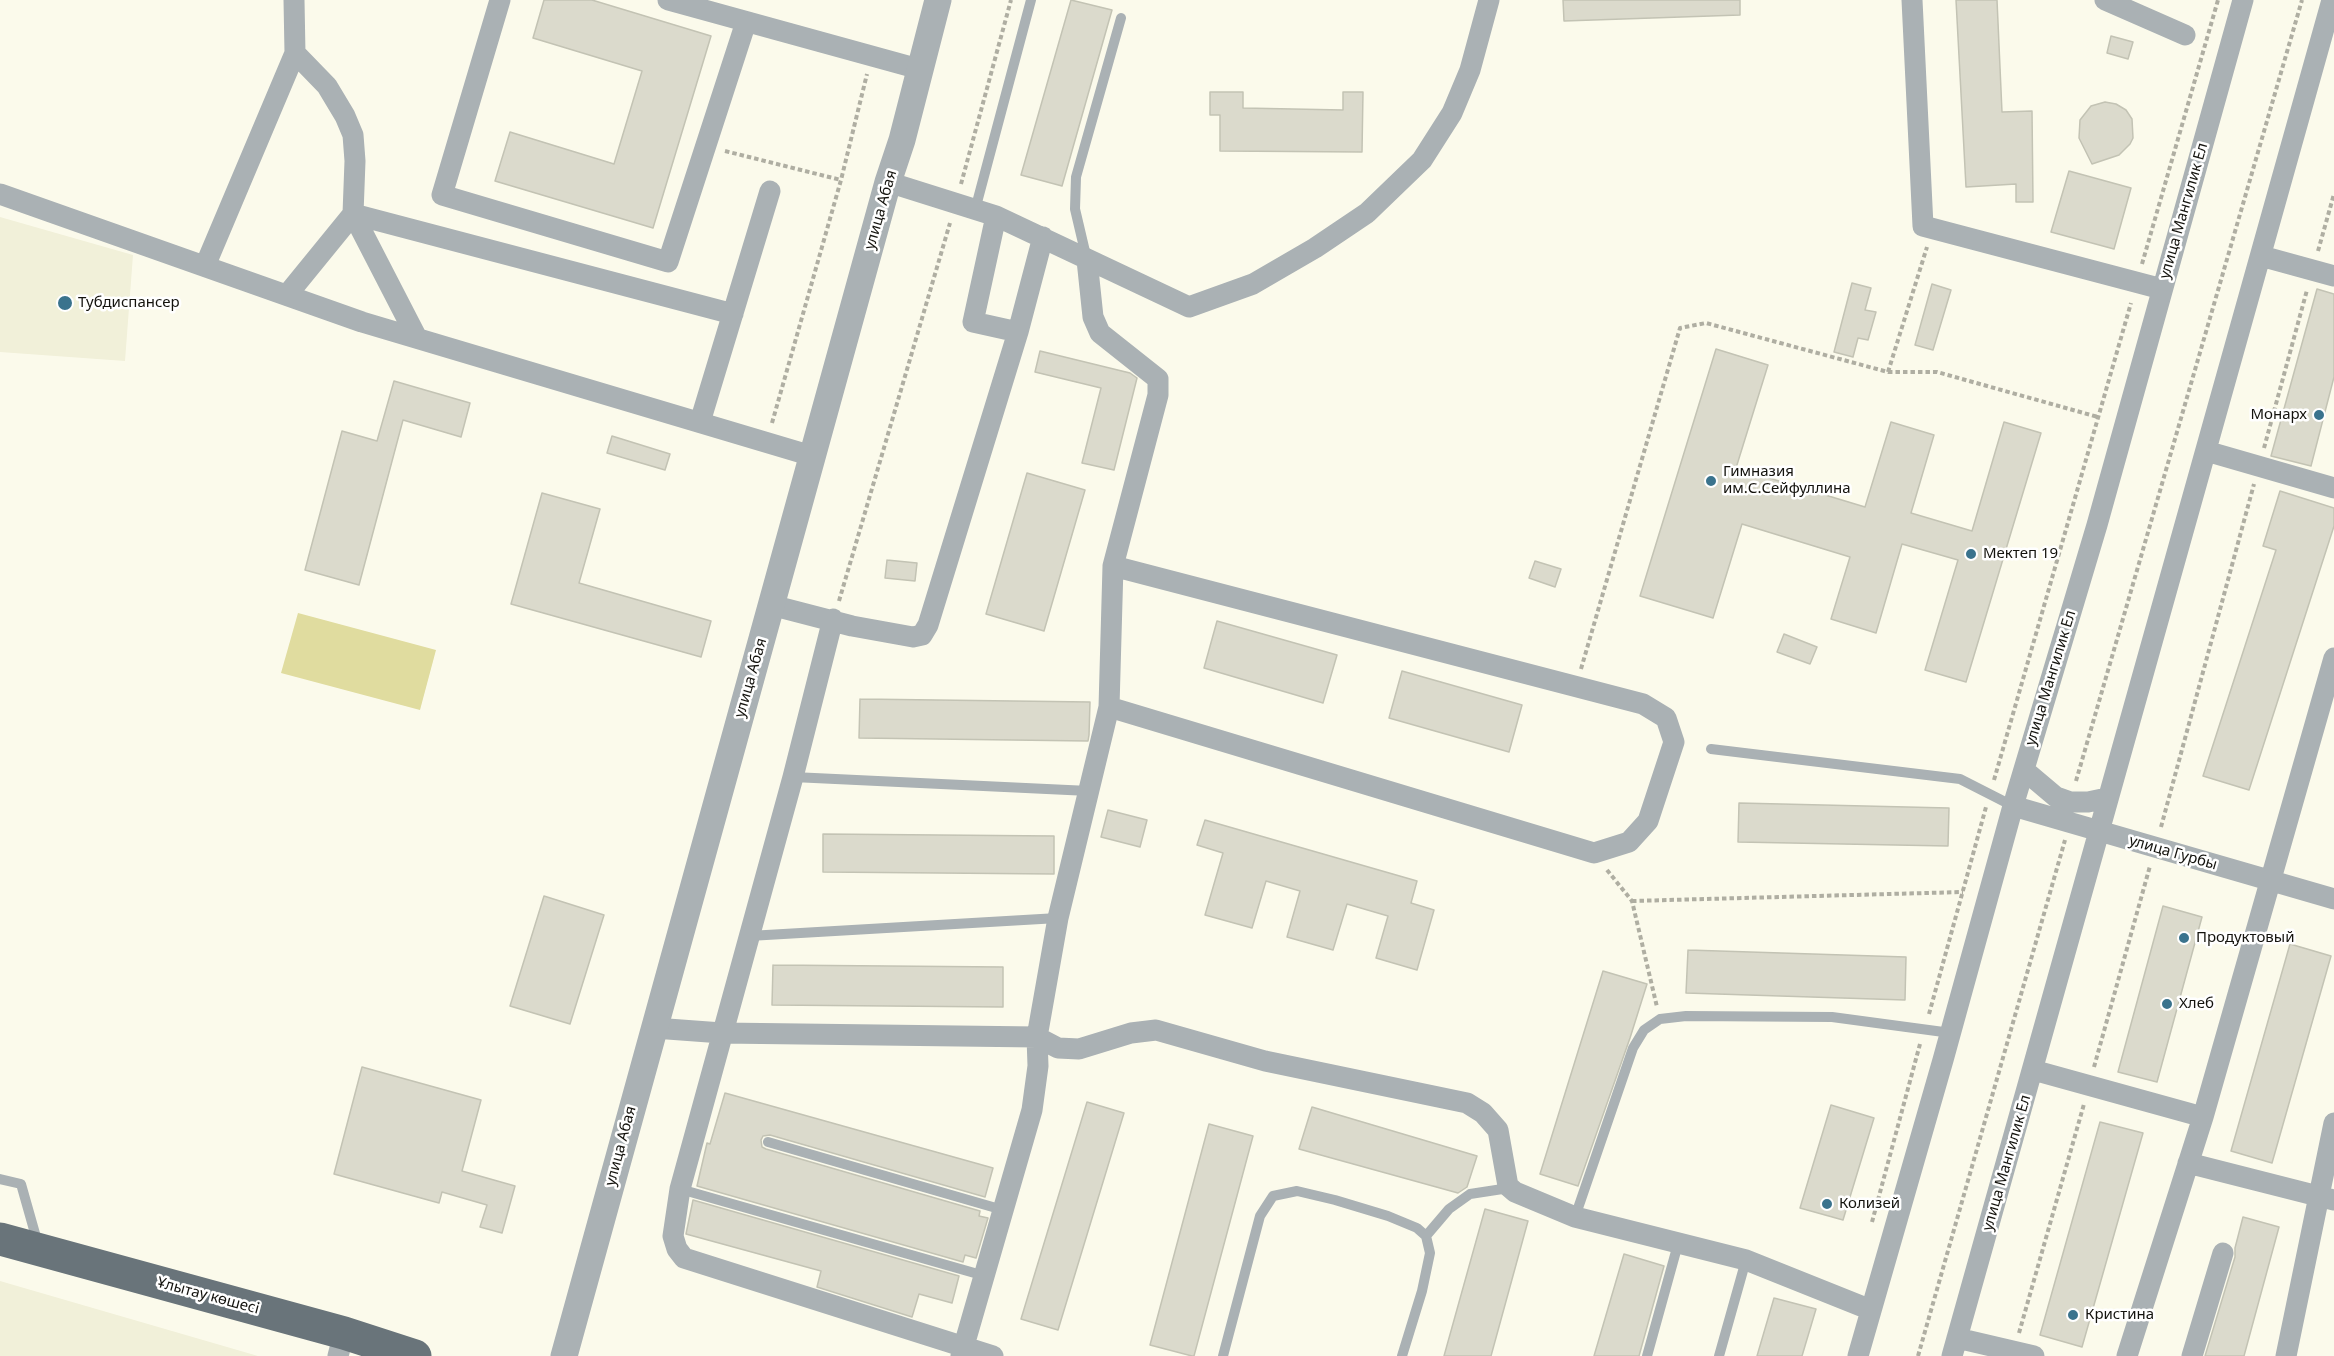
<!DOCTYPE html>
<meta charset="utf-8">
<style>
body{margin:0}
canvas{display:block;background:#fbfaeb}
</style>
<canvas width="2334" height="1356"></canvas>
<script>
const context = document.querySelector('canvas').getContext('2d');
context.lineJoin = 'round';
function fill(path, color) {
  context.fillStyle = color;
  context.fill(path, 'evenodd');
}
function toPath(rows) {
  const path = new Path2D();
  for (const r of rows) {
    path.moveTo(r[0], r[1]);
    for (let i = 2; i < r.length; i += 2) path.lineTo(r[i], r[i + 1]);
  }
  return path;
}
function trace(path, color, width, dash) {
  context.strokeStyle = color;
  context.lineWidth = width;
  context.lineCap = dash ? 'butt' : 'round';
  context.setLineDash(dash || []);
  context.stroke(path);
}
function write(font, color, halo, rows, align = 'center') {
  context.font = font + ' "Noto Sans",sans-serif';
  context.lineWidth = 5;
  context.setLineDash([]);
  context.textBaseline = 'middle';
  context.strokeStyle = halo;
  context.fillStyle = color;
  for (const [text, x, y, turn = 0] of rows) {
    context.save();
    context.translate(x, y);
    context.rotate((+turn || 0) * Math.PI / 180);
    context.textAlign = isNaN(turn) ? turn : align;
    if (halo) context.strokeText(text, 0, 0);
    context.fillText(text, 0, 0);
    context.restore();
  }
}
const built = toPath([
 [0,217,133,255,125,361,0,352],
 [0,1281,258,1356,0,1356]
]);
const green = toPath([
 [298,613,436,650,420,710,281,673]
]);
const building = toPath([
 [544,0,592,0,711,36,653,228,495,181,510,132,614,164,642,71,533,38,544,0],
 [1071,0,1112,10,1062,186,1021,175,1071,0],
 [1563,0,1740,0,1740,15,1564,21,1563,0],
 [1956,0,1997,0,2002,112,2032,111,2033,202,2016,202,2016,184,1966,187,1956,0],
 [2111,36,2133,42,2128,59,2107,53,2111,36],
 [1210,92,1243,92,1243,108,1343,110,1343,92,1363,92,1362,152,1220,151,1220,115,1210,115,1210,92],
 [2105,102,2116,104,2126,110,2132,119,2133,138,2130,144,2119,155,2092,164,2079,138,2080,120,2091,106,2105,102],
 [2069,171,2131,188,2114,249,2051,232,2069,171],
 [1852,283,1871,288,1865,310,1876,312,1868,340,1858,338,1853,357,1834,352,1852,283],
 [1932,284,1951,290,1933,350,1915,345,1932,284],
 [2317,289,2334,294,2334,377,2311,466,2271,456,2317,289],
 [1716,349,1768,365,1736,468,1865,507,1891,422,1934,435,1911,513,1972,531,2004,422,2041,433,1966,682,1925,670,1958,560,1902,544,1876,633,1831,619,1850,557,1742,524,1713,618,1640,596,1716,349],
 [1040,351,1130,373,1137,378,1114,470,1082,463,1101,388,1035,372,1040,351],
 [394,381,470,403,461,437,403,420,359,585,305,570,342,431,377,441,394,381],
 [612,436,670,454,665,470,607,453,612,436],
 [1027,473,1085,490,1044,631,986,614,1027,473],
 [2280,491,2334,508,2334,526,2249,790,2203,776,2276,550,2263,546,2280,491],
 [542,493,600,509,579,583,711,621,701,657,511,604,542,493],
 [887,560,917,563,915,581,885,578,887,560],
 [1535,561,1561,569,1555,587,1529,578,1535,561],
 [1217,621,1337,655,1323,703,1204,668,1217,621],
 [1784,634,1817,647,1810,664,1777,652,1784,634],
 [1402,671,1522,705,1509,752,1389,718,1402,671],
 [860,699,1090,702,1089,735,1088,741,859,738,860,699],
 [1739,803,1949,808,1948,846,1738,842,1739,803],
 [1108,810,1147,820,1140,847,1101,837,1108,810],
 [1205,820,1417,881,1411,903,1434,910,1417,970,1376,958,1388,916,1347,904,1333,950,1287,937,1300,891,1266,881,1252,928,1205,915,1223,853,1197,845,1205,820],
 [823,834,1054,836,1054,874,823,872,823,834],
 [544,896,604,915,570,1024,510,1006,544,896],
 [2163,906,2202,917,2157,1082,2118,1072,2163,906],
 [2290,944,2331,956,2272,1163,2231,1151,2290,944],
 [1688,950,1906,957,1905,1000,1686,993,1688,950],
 [773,965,1003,967,1003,1007,772,1005,773,965],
 [1603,971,1647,984,1630,1038,1578,1186,1540,1174,1603,971],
 [362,1067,481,1100,462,1171,515,1186,502,1233,480,1227,487,1205,442,1192,439,1203,334,1174,362,1067],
 [725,1093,993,1168,985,1197,770,1135,763,1136,761,1140,762,1147,766,1149,980,1211,979,1216,988,1218,976,1258,965,1255,963,1262,697,1186,707,1143,710,1144,725,1093],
 [1087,1102,1124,1113,1058,1330,1021,1319,1087,1102],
 [1831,1105,1874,1118,1843,1220,1800,1208,1831,1105],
 [1312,1107,1477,1156,1467,1187,1458,1193,1299,1149,1312,1107],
 [2100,1122,2143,1133,2082,1347,2040,1335,2100,1122],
 [1209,1124,1253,1136,1194,1356,1192,1356,1150,1345,1209,1124],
 [693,1200,959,1276,952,1303,919,1294,912,1317,817,1287,821,1271,686,1234,693,1200],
 [1485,1209,1528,1221,1491,1356,1444,1356,1485,1209],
 [2243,1217,2279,1227,2244,1356,2205,1356,2235,1257,2235,1248,2243,1217],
 [1624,1254,1664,1266,1639,1356,1594,1356,1624,1254],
 [1774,1298,1816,1309,1802,1356,1757,1356,1774,1298]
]);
const path = toPath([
 [725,151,841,180],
 [961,184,1011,0],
 [2318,251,2334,194],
 [2142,264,2218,0],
 [1888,372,1927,247],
 [772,423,841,180,867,74],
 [2264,448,2307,290],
 [839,601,950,223],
 [1581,669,1680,328,1706,323,1888,372,1937,372,2098,417],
 [1994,780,2131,303],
 [2076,781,2302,0],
 [2161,827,2254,484],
 [1607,870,1632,901,1657,1007],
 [1632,901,1963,892],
 [1929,1014,1986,807],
 [2094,1067,2150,866],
 [1872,1222,1920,1044],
 [2019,1333,2084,1104],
 [1918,1356,2065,840]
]);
const service = toPath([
 [975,210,1031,0],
 [1087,260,1075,209,1076,177,1121,18],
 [1711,749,1960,779,2013,806],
 [793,777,1089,791],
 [749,936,1058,918],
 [768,1142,1003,1210],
 [0,1179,21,1184,38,1244],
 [680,1189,985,1276],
 [1575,1217,1633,1048,1644,1030,1660,1019,1686,1016,1832,1017,1951,1033],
 [1426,1236,1449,1209,1470,1194,1509,1188],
 [1223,1356,1260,1216,1273,1196,1297,1191,1335,1200,1388,1216,1417,1228,1426,1236,1430,1253,1422,1291,1402,1356],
 [1647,1356,1678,1244],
 [1719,1356,1746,1260]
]);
const minor = toPath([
 [500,0,442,195,668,262,746,22],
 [668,0,919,69],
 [1912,0,1923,226,2162,289],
 [2105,0,2185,35],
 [295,53,327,86,345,116,353,135,355,161,353,214,417,338],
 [888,182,996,216,1189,307,1253,284,1315,248,1367,213,1422,160,1452,113,1470,70,1489,0],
 [0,194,362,322,812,456],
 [353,214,733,314],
 [2261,256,2334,276],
 [1087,260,1093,317,1100,333,1158,379,1158,395,1113,566,1109,707,1594,853,1629,842,1648,821,1674,742,1666,718,1643,704,1113,566],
 [205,266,295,53,294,0],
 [287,295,353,214],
 [1018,332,1043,237],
 [700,422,770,191],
 [2206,451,2334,488],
 [771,605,852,626,913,637,922,635,928,625,1018,332,973,322,996,216],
 [833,619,793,777,680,1189,673,1236,677,1249,684,1258,993,1356],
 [1109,707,1058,918,1037,1037,1058,1048,1079,1049,1131,1033,1156,1030,1265,1061,1467,1103,1483,1113,1498,1130,1508,1186,1515,1192,1575,1217,1746,1260,1871,1310],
 [2024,770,2056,797,2070,802,2088,802,2107,798],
 [2013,806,2334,899],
 [654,1028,722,1033,1037,1037,1038,1066,1032,1110,961,1356],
 [2033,1070,2203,1117,2334,658],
 [2188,1163,2334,1200],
 [1957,1338,2034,1356],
 [338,1356,344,1333],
 [1858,1356,1943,1060,2013,806,2097,525,2243,0],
 [1952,1356,2332,0],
 [2127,1356,2203,1117],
 [2192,1356,2223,1253],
 [2286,1356,2334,1123]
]);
const tertiary = toPath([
 [564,1356,888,182,902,140,938,0]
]);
const primary = toPath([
 [0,1239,344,1333,415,1356]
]);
const markers = [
 [65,303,8,"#3a738d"],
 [2319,415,6,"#3a738d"],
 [1711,481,6,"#3a738d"],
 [1971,554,6,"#3a738d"],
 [2184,938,6,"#3a738d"],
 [2167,1004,6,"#3a738d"],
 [1827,1204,6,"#3a738d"],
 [2073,1315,6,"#3a738d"]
];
const streetNames = [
 ["улица Абая",881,210,-74],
 ["улица Мангилик Ел",2184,211,-74],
 ["улица Абая",751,678,-74],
 ["улица Мангилик Ел",2051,678,-73],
 ["улица Гурбы",2173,853,16],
 ["улица Абая",621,1146,-75],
 ["улица Мангилик Ел",2007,1163,-74],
 ["Ұлытау көшесі",208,1296,15]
];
const poiNames = [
 ["Тубдиспансер",78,303],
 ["Монарх",2307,415,"right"],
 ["Гимназия",1723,472],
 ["им.С.Сейфуллина",1723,489],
 ["Мектеп 19",1983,554],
 ["Продуктовый",2196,938],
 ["Хлеб",2179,1004],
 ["Колизей",1839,1204],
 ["Кристина",2085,1315]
];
fill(built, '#f1f0d9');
fill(green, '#e0dc9f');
fill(building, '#dbdacc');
trace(building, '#c3c3b4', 1.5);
trace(path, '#afaea2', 4, [4.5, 3]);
trace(service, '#aab1b4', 10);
trace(minor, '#aab1b4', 21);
trace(tertiary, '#aab1b4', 27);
trace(primary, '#69747a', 33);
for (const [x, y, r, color] of markers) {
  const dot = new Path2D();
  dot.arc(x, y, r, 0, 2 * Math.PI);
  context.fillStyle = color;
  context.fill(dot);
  trace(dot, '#fff', 2);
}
write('15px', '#14130e', '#fff', streetNames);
write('15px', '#14130e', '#fff', poiNames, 'left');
</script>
